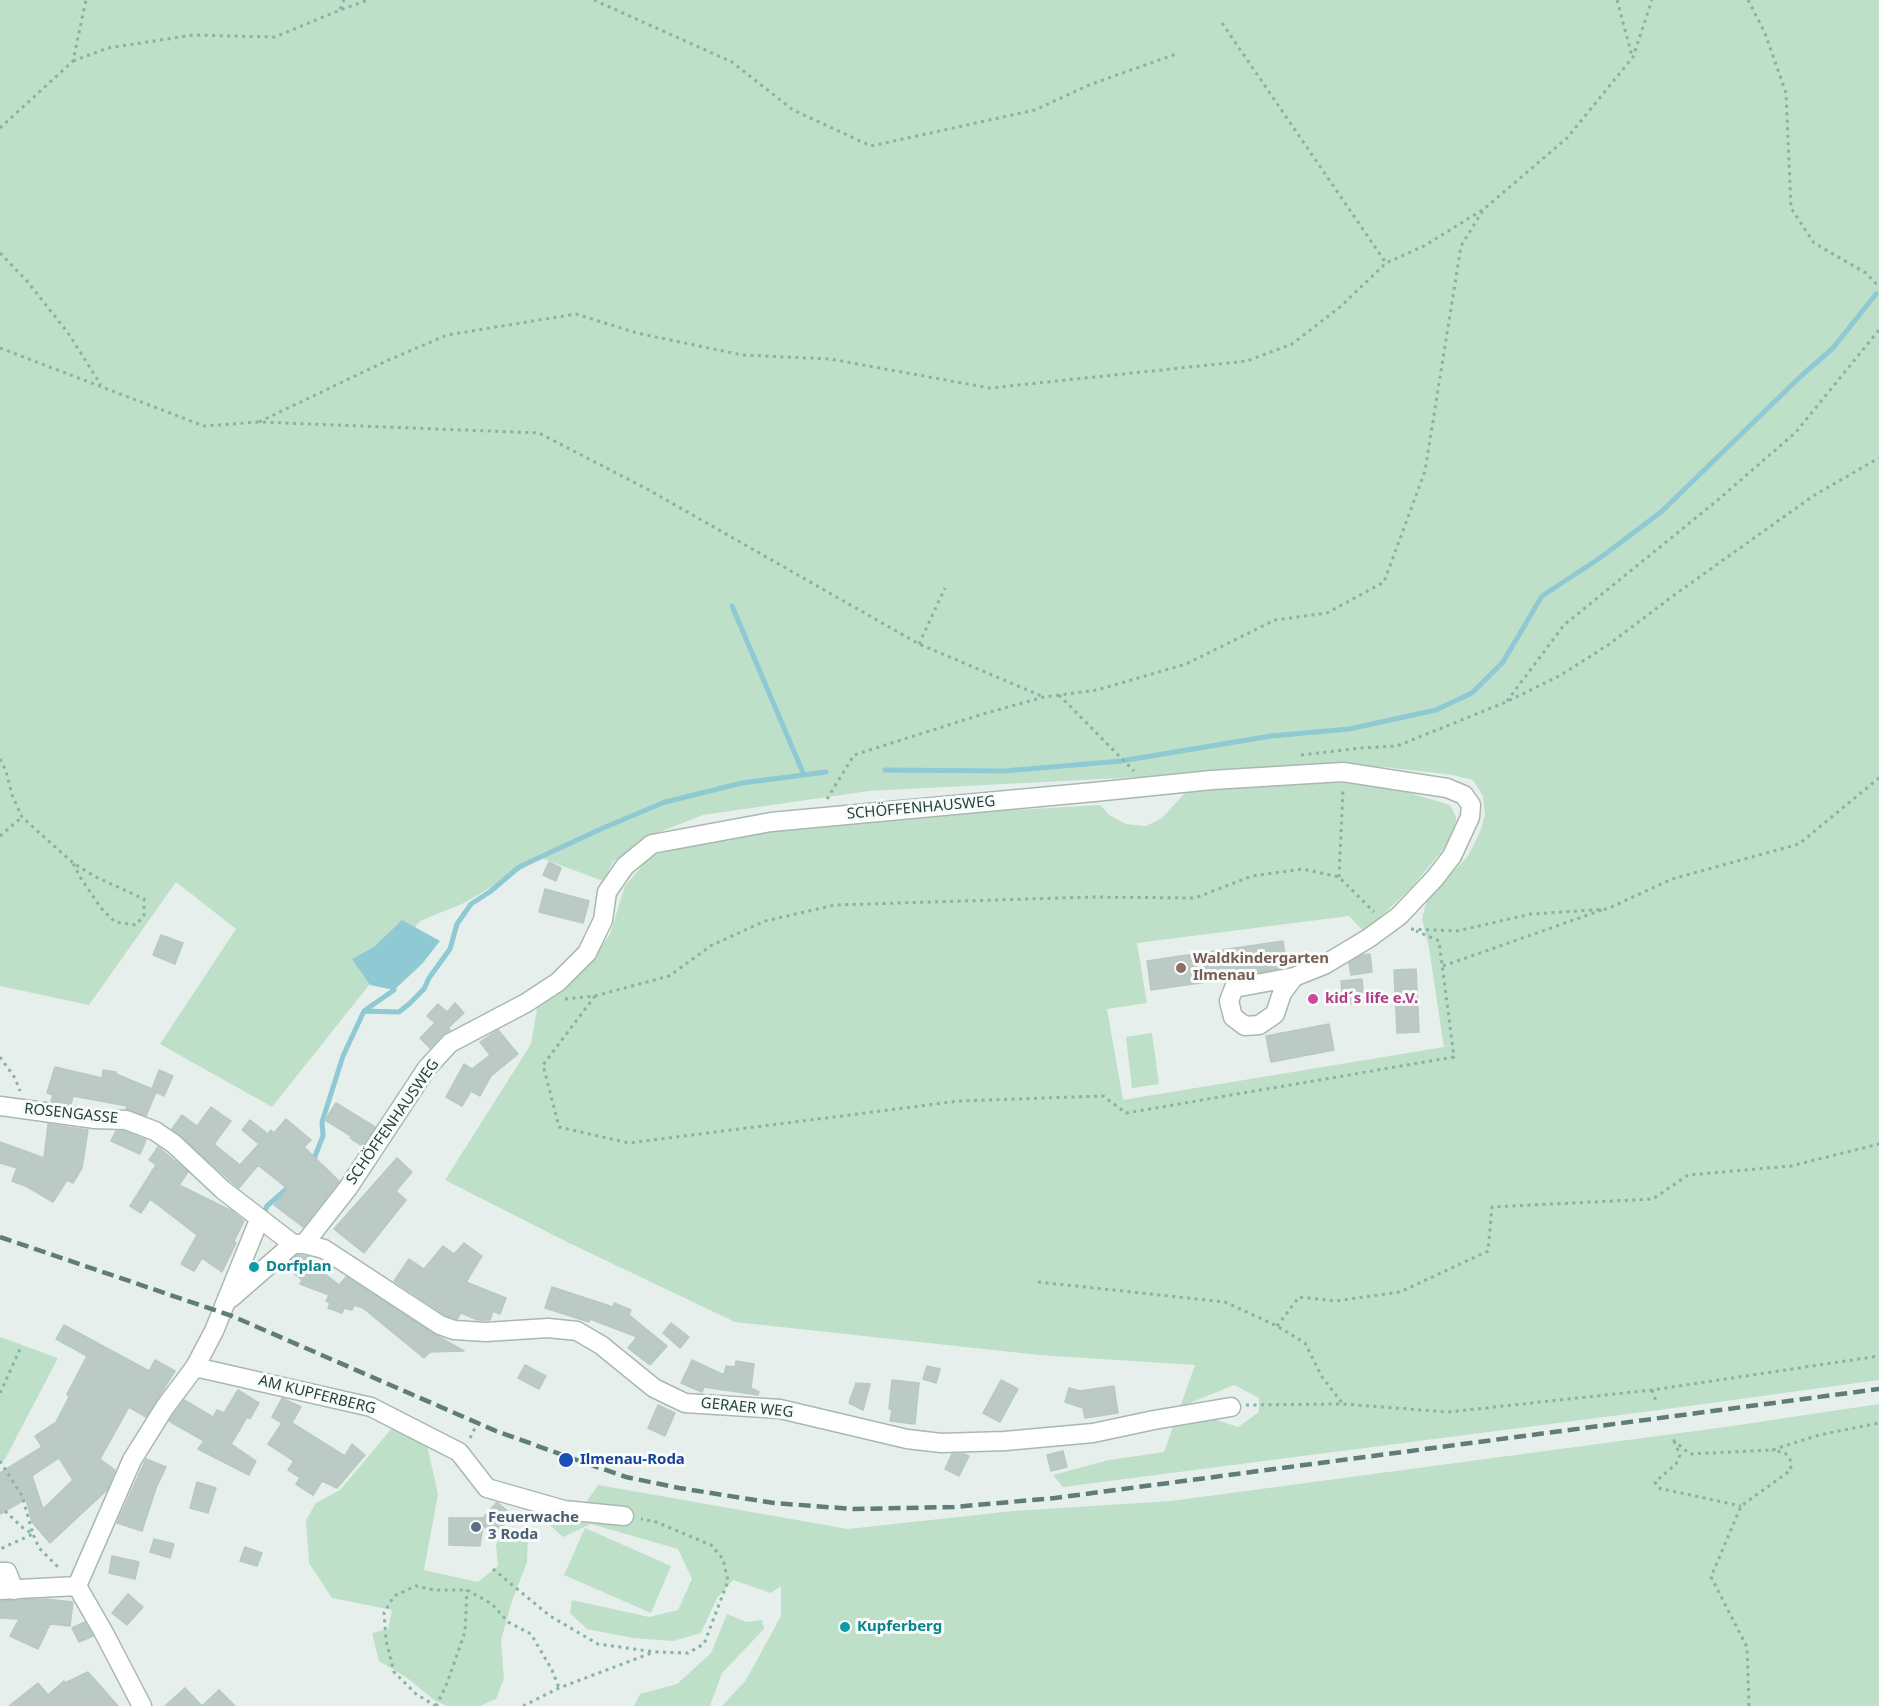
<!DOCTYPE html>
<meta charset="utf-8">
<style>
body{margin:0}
canvas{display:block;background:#e6efeb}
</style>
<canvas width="1879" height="1706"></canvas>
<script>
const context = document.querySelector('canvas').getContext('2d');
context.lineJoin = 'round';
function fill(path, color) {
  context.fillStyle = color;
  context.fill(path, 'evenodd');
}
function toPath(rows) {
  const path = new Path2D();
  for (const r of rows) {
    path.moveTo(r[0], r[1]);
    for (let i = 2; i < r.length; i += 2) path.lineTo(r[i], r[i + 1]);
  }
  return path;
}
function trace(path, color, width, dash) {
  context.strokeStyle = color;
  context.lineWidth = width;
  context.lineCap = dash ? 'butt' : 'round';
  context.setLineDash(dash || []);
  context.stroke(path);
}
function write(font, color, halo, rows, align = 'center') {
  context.font = font + ' "Noto Sans",sans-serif';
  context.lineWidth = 6;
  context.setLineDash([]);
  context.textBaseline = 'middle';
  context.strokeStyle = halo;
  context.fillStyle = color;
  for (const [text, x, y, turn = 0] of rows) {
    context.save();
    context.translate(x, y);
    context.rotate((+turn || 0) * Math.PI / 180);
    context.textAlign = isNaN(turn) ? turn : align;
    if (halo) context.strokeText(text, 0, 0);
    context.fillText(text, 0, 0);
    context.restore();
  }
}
const green = toPath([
 [0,0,1879,0,1879,1380,1682,1407,1063,1487,1053,1475,1109,1460,1164,1452,1175,1421,1214,1419,1238,1427,1259,1412,1259,1398,1234,1385,1180,1407,1195,1365,1039,1355,735,1322,569,1243,445,1180,531,1044,538,1003,588,965,610,934,625,886,648,859,674,846,846,820,1100,805,1109,815,1126,824,1146,826,1162,818,1187,791,1302,781,1383,785,1450,805,1456,817,1455,835,1411,888,1364,932,1349,916,1137,943,1147,1003,1107,1009,1123,1100,1444,1047,1429,948,1422,919,1427,900,1468,856,1480,832,1485,815,1483,796,1473,780,1453,775,1384,767,1256,767,1160,776,869,791,703,815,644,838,613,862,603,881,541,858,464,903,420,921,272,1107,160,1044,236,929,176,882,89,1005,0,986],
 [1152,1033,1159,1084,1132,1088,1126,1037],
 [0,1337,58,1358,5,1459,0,1464],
 [1879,1404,1879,1706,722,1706,746,1680,781,1616,781,1586,771,1593,733,1580,717,1598,701,1633,673,1641,633,1638,587,1629,570,1613,572,1600,649,1617,678,1610,692,1579,678,1549,591,1524,563,1537,550,1525,583,1507,598,1485,848,1529,1013,1511,1171,1501,1725,1427],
 [392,1428,426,1441,438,1494,424,1570,478,1582,498,1566,496,1544,506,1529,528,1535,527,1562,512,1601,501,1640,504,1678,496,1699,480,1706,447,1706,434,1700,406,1677,379,1661,372,1633,388,1629,392,1610,332,1598,309,1563,306,1520,316,1503,340,1490],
 [585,1528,671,1566,651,1613,564,1575],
 [727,1614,746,1622,762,1620,764,1629,722,1673,710,1706,634,1706,640,1694,677,1684,711,1653]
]);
const water = toPath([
 [402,920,440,941,422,964,394,990,370,985,352,959,374,947]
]);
const stream = toPath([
 [732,606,804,775],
 [885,770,1004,771,1121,761,1271,736,1349,729,1436,710,1472,693,1503,662,1542,596,1600,558,1661,512,1800,377,1833,348,1876,294],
 [364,1011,399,1012,409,1004,424,989,429,978,450,949,457,924,471,904,491,891,519,867,603,828,665,802,742,783,826,772],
 [313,1161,323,1136,322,1122,343,1056,364,1011,394,990],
 [264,1214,267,1206,291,1185]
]);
const building = toPath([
 [549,862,561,868,556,881,543,875,549,862],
 [545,889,589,901,583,923,539,912,545,889],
 [161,935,183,943,175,964,153,955,161,935],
 [1283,941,1287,967,1228,979,1151,990,1147,961,1283,941],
 [1370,954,1372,972,1351,975,1349,963,1362,955,1370,954],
 [1416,969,1419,1032,1397,1033,1394,970,1416,969],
 [1362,979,1364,1003,1343,1004,1341,981,1362,979],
 [455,1003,464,1013,448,1028,450,1030,442,1035,430,1048,420,1038,435,1023,427,1016,438,1004,447,1012,455,1003],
 [1329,1024,1334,1050,1271,1062,1266,1036,1329,1024],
 [498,1030,518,1054,491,1076,480,1096,471,1091,462,1106,446,1097,464,1064,472,1069,490,1055,480,1042,498,1030],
 [55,1067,102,1078,103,1070,116,1072,116,1074,152,1089,159,1070,173,1076,164,1096,156,1092,146,1116,126,1109,127,1106,73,1096,71,1104,51,1102,53,1095,47,1093,55,1067],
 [336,1103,375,1127,362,1146,350,1138,351,1136,325,1120,336,1103],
 [211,1107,231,1121,214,1144,240,1165,259,1144,242,1130,250,1120,268,1134,271,1130,274,1133,286,1119,311,1140,304,1147,339,1181,303,1227,274,1205,288,1189,258,1165,239,1188,172,1129,182,1115,197,1126,211,1107],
 [48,1124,88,1130,82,1168,73,1183,67,1180,53,1202,26,1186,12,1181,17,1168,0,1163,0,1142,44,1158,48,1124],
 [116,1131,124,1131,146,1140,140,1154,111,1141,116,1131],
 [158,1147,188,1172,179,1185,232,1211,244,1221,234,1241,236,1243,222,1272,202,1258,194,1271,181,1264,197,1235,150,1199,141,1213,130,1206,156,1165,149,1160,158,1147],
 [397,1158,412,1172,396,1191,406,1200,364,1253,334,1229,397,1158],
 [464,1243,482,1256,466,1282,506,1298,500,1314,493,1311,490,1320,478,1320,461,1313,457,1319,445,1315,394,1281,409,1259,424,1269,443,1246,454,1254,464,1243],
 [297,1255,309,1257,317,1264,315,1266,339,1285,346,1277,434,1334,464,1351,430,1352,424,1358,363,1308,354,1305,352,1310,344,1308,342,1313,328,1308,330,1303,326,1301,329,1295,300,1284,302,1280,285,1266,297,1255],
 [552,1287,613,1307,614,1303,631,1310,629,1315,667,1346,650,1365,628,1348,637,1337,590,1319,589,1322,545,1308,552,1287],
 [671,1323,689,1337,680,1348,663,1333,671,1323],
 [64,1325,149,1371,155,1360,175,1371,146,1417,129,1407,100,1459,115,1470,107,1490,50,1543,32,1522,26,1499,0,1514,0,1473,42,1447,35,1436,56,1422,69,1397,67,1394,87,1356,56,1339,64,1325],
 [59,1458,73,1480,43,1509,32,1476,59,1458],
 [692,1360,724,1375,726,1366,735,1367,736,1361,754,1364,751,1388,759,1392,758,1395,704,1387,702,1392,681,1383,692,1360],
 [525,1365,546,1376,539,1389,518,1378,525,1365],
 [927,1366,940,1369,936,1383,923,1379,927,1366],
 [892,1380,919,1383,915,1424,890,1421,892,1409,889,1409,892,1380],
 [1001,1380,1018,1389,1000,1422,983,1413,1001,1380],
 [856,1383,870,1384,863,1410,849,1403,856,1383],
 [1114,1386,1118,1413,1085,1418,1083,1408,1065,1402,1069,1388,1080,1391,1114,1386],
 [238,1390,259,1403,250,1419,247,1417,231,1444,256,1461,249,1475,198,1449,204,1441,169,1421,184,1400,213,1417,217,1410,224,1413,238,1390],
 [282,1398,301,1407,292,1423,345,1456,352,1444,365,1455,337,1488,322,1481,313,1495,296,1484,300,1478,288,1470,294,1461,268,1444,282,1423,272,1417,282,1398],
 [658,1405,675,1413,665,1436,648,1428,658,1405],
 [1063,1451,1067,1467,1051,1471,1047,1455,1063,1451],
 [952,1454,964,1454,969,1456,959,1476,945,1469,952,1454],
 [146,1459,166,1467,156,1488,142,1531,117,1523,146,1459],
 [197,1482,216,1488,208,1513,190,1508,197,1482],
 [497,1502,512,1515,494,1537,483,1525,480,1546,449,1545,449,1518,483,1518,497,1502],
 [154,1539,174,1544,170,1558,150,1552,154,1539],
 [245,1547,262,1553,257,1566,240,1561,245,1547],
 [112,1556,139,1562,135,1579,109,1573,112,1556],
 [128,1594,143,1607,127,1625,112,1613,128,1594],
 [45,1599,73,1602,70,1626,50,1624,38,1649,10,1636,19,1619,0,1618,0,1601,45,1599],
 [85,1622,93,1636,79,1642,72,1628,85,1622],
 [88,1672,118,1706,9,1706,38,1683,48,1695,64,1681,65,1683,88,1672],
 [185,1688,202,1706,165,1706,185,1688],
 [219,1690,235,1706,202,1706,219,1690]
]);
const path = toPath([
 [594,0,732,62,793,110,871,146,1035,110,1089,85,1176,54],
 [1617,0,1632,56],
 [1748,0,1765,33,1786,93,1791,208,1814,243,1866,273,1879,287],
 [340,9,344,0],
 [1222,23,1386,263],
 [73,61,108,48,193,35,275,37,340,10,368,0],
 [0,128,73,61,86,0],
 [0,253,27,281,68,333,101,385],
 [0,348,204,426,259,422,539,433,647,489,919,644,1044,697],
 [259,422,384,362,447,335,576,314,637,333,742,355,830,359,990,388,1247,361,1292,344,1340,307,1386,263,1424,246,1484,209,1567,138,1633,57,1652,0],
 [919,644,945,588],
 [1059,695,1134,771],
 [1507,701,1564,625,1719,499,1796,432,1879,330],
 [1301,755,1361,748,1397,746,1506,702,1561,675,1608,645,1677,593,1813,496,1879,458],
 [0,759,6,771,12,795,22,817,73,863,96,877,144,899,144,915,136,925,115,922,101,908,80,877,73,863],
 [827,799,854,755,983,714,1044,697,1097,690,1186,664,1275,620,1327,613,1384,582,1425,471,1461,246,1483,210],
 [0,836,22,817],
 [1339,877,1343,789],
 [1411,929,1457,931,1531,914,1607,909,1672,879,1799,844,1879,778],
 [1443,966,1602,910],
 [595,996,543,1065,559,1127,629,1143,959,1101,1103,1096,1126,1113,1454,1057,1439,941,1416,931],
 [565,999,595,996,669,976,712,945,765,921,835,905,1093,897,1195,898,1252,876,1303,869,1339,877,1374,912],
 [0,1057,15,1078,20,1091],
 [1038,1282,1225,1302,1277,1326,1305,1343,1322,1377,1343,1404],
 [1277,1326,1299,1297,1335,1301,1400,1292,1488,1251,1492,1207,1653,1199,1688,1175,1791,1166,1879,1144],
 [1652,1390,1656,1401],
 [0,1393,21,1347],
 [1246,1405,1343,1404,1448,1412,1652,1390,1879,1356],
 [470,1438,475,1428],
 [1673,1440,1690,1454,1772,1450,1819,1435,1879,1423],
 [1674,1441,1680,1455,1676,1464,1655,1482,1658,1488,1741,1506],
 [0,1461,22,1496,33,1534,0,1549],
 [5,1511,23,1528,33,1534,39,1548,60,1569],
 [493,1569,550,1616,598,1644,655,1652,688,1653,704,1644,728,1581,723,1559,711,1545,656,1522,641,1519],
 [436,1706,416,1694,394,1672,386,1640,384,1613,394,1596,416,1586,434,1590,467,1590,492,1604,508,1622,531,1634,552,1670,559,1688],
 [436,1706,446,1686,465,1632,467,1590],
 [523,1706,559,1688,654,1652],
 [1749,1706,1747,1647,1711,1577,1741,1506,1791,1470,1790,1459,1785,1453,1772,1450]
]);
const minor = toPath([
 [0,1106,95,1119,126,1120,155,1131,174,1144,223,1190,293,1244,304,1244,324,1249,440,1325,454,1330,486,1332,548,1328,577,1331,601,1345,654,1388,685,1403,780,1409,907,1439,941,1443,1005,1441,1093,1433,1154,1420,1231,1407],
 [304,1244,348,1188,427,1068,450,1043,526,1003,558,982,587,953,603,920,607,892,625,866,652,844,771,822,1094,792,1212,780,1343,772,1447,788,1464,795,1471,805,1470,817,1452,856,1435,878,1399,916,1369,938,1324,965,1294,977,1234,988,1229,1001,1233,1017,1245,1026,1259,1025,1275,1014,1282,993,1294,977],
 [231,1298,293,1244],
 [195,1367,371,1407,459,1452,487,1488,564,1510,624,1516],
 [0,1572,7,1572,14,1590],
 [77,1586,132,1460,165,1407,195,1367,214,1331,259,1220],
 [77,1586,104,1633,142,1706],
 [0,1590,77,1586]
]);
const rail = toPath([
 [0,1237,232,1316,496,1431,574,1459,626,1477,679,1488,774,1503,853,1509,954,1507,1055,1498,1879,1389]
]);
const markers = [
 [1181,968,6,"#8d6e63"],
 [1313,999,6,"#d1479c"],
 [254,1267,6,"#0f9aa8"],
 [566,1460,8,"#1a4fb4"],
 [476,1527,6,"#5c6f8a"],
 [845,1627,6,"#0f9aa8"]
];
const streetNames = [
 ["SCHÖFFENHAUSWEG",921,808,-5],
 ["ROSENGASSE",71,1114,6],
 ["SCHÖFFENHAUSWEG",393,1122,-55],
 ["AM KUPFERBERG",317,1395,14],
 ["GERAER WEG",747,1408,6]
];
const educationNames = [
 ["Waldkindergarten",1193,959],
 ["Ilmenau",1193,976]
];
const hotelNames = [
 ["kid´s life e.V.",1325,999]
];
const cultureNames = [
 ["Dorfplan",266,1267],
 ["Kupferberg",857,1627]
];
const transitNames = [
 ["Ilmenau-Roda",580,1460]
];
const serviceNames = [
 ["Feuerwache",488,1518],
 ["3 Roda",488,1535]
];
fill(green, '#bfe0c8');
fill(water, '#8ec9d4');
trace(stream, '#8ec9d4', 5);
fill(building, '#bbcac4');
trace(building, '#b8c9c2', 1.5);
trace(minor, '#a8b8b2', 21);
trace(path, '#86b3a5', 3, [3, 4.5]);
trace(minor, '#fff', 18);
trace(rail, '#5f7d75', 4.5, [12, 6]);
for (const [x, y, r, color] of markers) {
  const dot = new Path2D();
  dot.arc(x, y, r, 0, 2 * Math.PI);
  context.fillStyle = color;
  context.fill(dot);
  trace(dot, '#f7fbf9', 2);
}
write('15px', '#24423a', '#f7fbf9', streetNames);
write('bold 15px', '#785e54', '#f7fbf9', educationNames, 'left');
write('bold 15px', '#b23c85', '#f7fbf9', hotelNames, 'left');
write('bold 15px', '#0d838f', '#f7fbf9', cultureNames, 'left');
write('bold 15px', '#164399', '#f7fbf9', transitNames, 'left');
write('bold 15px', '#4e5e75', '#f7fbf9', serviceNames, 'left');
</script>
